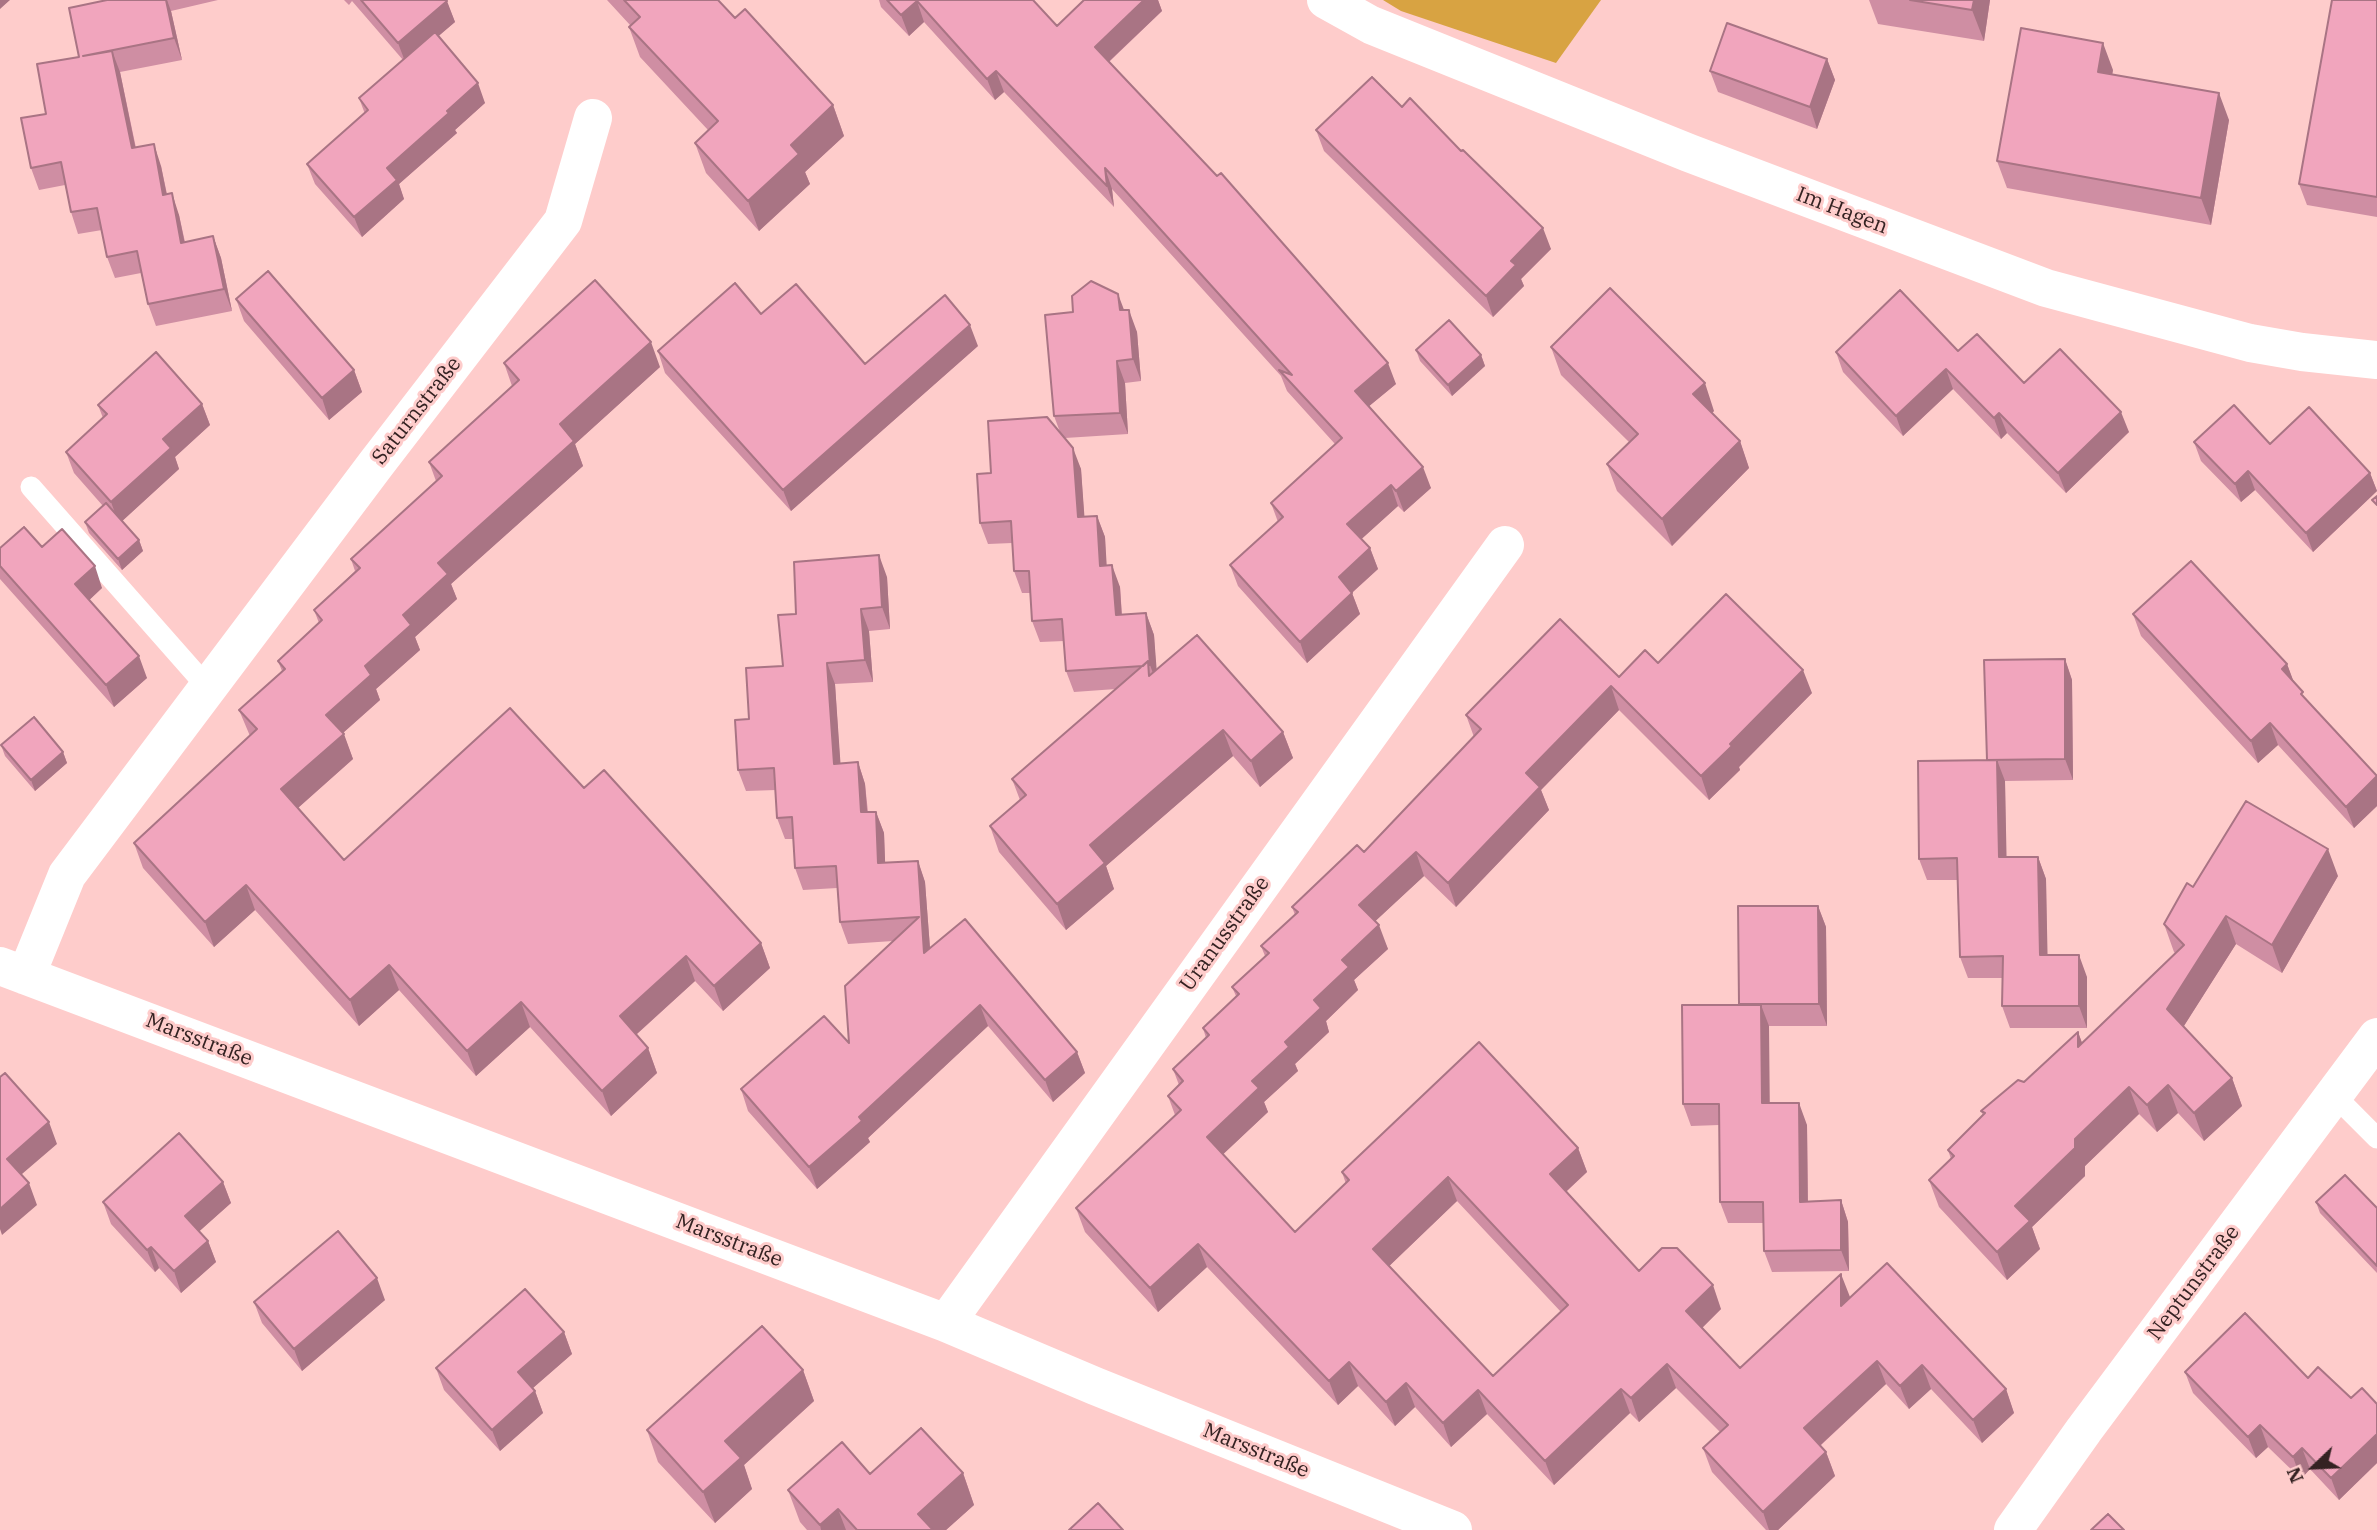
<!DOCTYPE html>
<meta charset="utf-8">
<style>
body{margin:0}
#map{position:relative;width:2377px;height:1530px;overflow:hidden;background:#fecccb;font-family:"IBM Plex Serif",serif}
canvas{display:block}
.north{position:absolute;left:2279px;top:1432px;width:70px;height:70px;-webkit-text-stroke:5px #fecccb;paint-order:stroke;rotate:247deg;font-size:19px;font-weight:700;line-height:28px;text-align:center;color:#342222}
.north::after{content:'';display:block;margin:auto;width:24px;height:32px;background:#342222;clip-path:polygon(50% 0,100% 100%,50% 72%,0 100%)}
</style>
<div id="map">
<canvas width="2377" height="1530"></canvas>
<div class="north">N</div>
</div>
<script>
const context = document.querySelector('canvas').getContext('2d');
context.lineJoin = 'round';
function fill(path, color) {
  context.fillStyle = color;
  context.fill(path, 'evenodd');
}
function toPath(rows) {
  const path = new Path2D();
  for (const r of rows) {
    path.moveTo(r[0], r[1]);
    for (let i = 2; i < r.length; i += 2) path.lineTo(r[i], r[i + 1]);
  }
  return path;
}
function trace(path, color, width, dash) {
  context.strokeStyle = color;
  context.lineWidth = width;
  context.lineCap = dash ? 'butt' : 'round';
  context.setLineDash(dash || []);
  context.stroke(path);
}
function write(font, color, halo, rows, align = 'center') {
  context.font = font + ' "IBM Plex Serif",serif';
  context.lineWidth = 6;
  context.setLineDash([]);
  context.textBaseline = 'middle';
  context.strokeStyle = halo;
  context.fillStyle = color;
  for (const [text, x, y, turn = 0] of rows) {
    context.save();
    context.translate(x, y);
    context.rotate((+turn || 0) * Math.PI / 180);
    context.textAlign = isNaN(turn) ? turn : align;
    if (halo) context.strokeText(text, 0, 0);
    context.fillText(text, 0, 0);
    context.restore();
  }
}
const green = toPath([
 [1383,0,1601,0,1556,63,1401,11]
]);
const service = toPath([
 [31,487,209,689],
 [2334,1095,2377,1138]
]);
const minor = toPath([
 [1326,0,1371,25,1689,153,2046,288,2250,343,2302,352,2377,360],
 [0,966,946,1323,1095,1386,1453,1530],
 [26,976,67,875,376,464,563,221,593,118],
 [946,1323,1505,545],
 [2013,1530,2084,1430,2377,1037]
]);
const wall = toPath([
 [107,0,218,0,171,11,182,60,120,72,136,148,161,166,167,194,179,215,185,242,213,236,221,258,232,311,156,326,148,304,141,273,115,278,107,257,102,230,78,234,71,212,65,185,39,190,31,168,46,114,79,57],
 [344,0,446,0,455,22,438,36,485,103,455,130,457,133,399,184,404,199,362,237,315,184,307,164,365,114,359,98,403,60,352,1,349,5],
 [607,0,718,0,735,18,833,105,844,136,805,172,810,184,759,231,706,173,695,143,708,130,640,57,629,27,630,25],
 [879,0,1033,0,1057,26,1084,0,1158,0,1162,11,1109,62,1396,384,1369,406,1431,488,1404,512,1398,506,1361,539,1370,548,1378,569,1352,593,1360,614,1307,663,1238,586,1230,565,1278,522,1271,503,1335,444,1287,391,1281,376,1112,189,1114,207,1004,92,995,100,924,22,909,36,881,7],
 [1869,0,1990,0,1984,41,1878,24],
 [2377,0,2377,217,2307,205,2299,184],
 [1827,59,1835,80,1817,129,1718,92,1710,71],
 [2113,70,2112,74,2229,120,2211,225,2007,188,1997,161],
 [1402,107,1461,151,1551,249,1521,279,1524,286,1493,317,1324,151,1316,130],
 [236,299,354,370,362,392,329,420,244,321],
 [1124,310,1137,332,1141,381,1125,383,1128,434,1065,438,1081,469,1084,516,1097,516,1105,537,1106,566,1120,587,1122,615,1146,613,1154,635,1156,670,1283,732,1293,758,1260,787,1233,756,1106,866,1114,889,1066,930,999,852,990,826,1020,800,1012,779,1116,689,1074,692,1066,671,1064,641,1040,642,1032,621,1030,593,1022,593,1014,571,1012,543,988,544,980,523,991,473,1060,432,1054,416],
 [761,314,865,364,978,346,791,511,665,373,658,351],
 [1551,347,1714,411,1712,413,1740,441,1749,468,1672,546,1617,491,1607,464,1629,442,1561,375],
 [1416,350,1481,355,1485,366,1452,396,1420,361],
 [1958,351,2024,383,2129,432,2066,493,2007,433,2001,439,1953,389,1903,436,1843,372,1836,352],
 [504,363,660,367,575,444,583,466,451,584,457,599,415,637,420,650,376,689,380,700,343,733,353,759,298,808,344,860,584,788,761,943,770,968,723,1011,695,981,636,1035,648,1048,657,1073,611,1116,530,1027,476,1076,399,990,359,1026,255,910,214,947,143,868,134,843,250,736,239,710,282,671,278,661,319,623,314,610,355,571,351,559,436,481,429,462,512,386],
 [202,404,210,425,175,457,179,469,122,521,139,540,143,551,122,570,89,533,85,522,103,506,74,473,66,452,103,418,98,405],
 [2194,442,2270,444,2370,473,2377,491,2313,552,2255,490,2241,502,2201,461],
 [42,547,102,588,89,600,147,678,114,707,0,579,0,548],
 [887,577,890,629,869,631,873,682,835,684,840,763,858,762,865,784,868,812,876,812,884,833,885,863,918,861,925,882,930,948,1077,1052,1085,1073,1053,1102,988,1026,868,1138,870,1142,817,1189,748,1111,741,1089,849,1043,893,941,848,944,840,922,837,888,803,890,795,868,794,839,785,839,777,818,776,790,746,791,738,770,749,719,783,666,796,614],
 [2133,614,2287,664,2293,681,2306,700,2377,776,2377,806,2354,828,2278,745,2258,763,2141,636],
 [2065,659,2072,680,2073,780,2005,781,2006,857,2038,857,2046,879,2047,955,2087,977,2087,1028,2010,1028,2002,1006,2002,978,1968,978,1960,957,1957,880,1927,880,1919,859,1987,760],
 [1658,663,1812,693,1739,767,1740,770,1709,800,1619,710,1541,790,1549,810,1456,907,1424,876,1375,921,1388,949,1354,980,1358,990,1326,1021,1329,1032,1295,1064,1298,1071,1264,1102,1268,1112,1223,1154,1295,1232,1346,1184,1342,1172,1578,1148,1587,1172,1566,1192,1639,1271,1721,1309,1702,1328,1740,1368,1850,1298,2006,1389,2014,1413,1982,1443,1931,1389,1909,1409,1886,1384,1820,1446,1826,1452,1835,1476,1778,1530,1766,1530,1712,1472,1703,1448,1720,1432,1676,1388,1639,1422,1630,1413,1554,1485,1487,1414,1451,1447,1415,1407,1395,1426,1358,1386,1338,1405,1207,1267,1158,1312,1085,1232,1076,1208,1175,1115,1168,1096,1179,1085,1173,1069,1206,1038,1203,1028,1236,996,1232,987,1265,956,1261,946,1295,915,1292,907,1364,852,1474,737,1466,715,1619,677],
 [1457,1201,1561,1312,1493,1376,1389,1266],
 [1,745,63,752,67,763,35,791,5,756],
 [2338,876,2282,973,2236,944,2183,1027,2232,1078,2242,1106,2204,1141,2178,1113,2157,1132,2139,1114,2085,1166,2085,1176,2032,1227,2040,1249,2007,1280,1939,1207,1929,1180,1951,1159,1948,1150,1983,1115,1981,1111,2024,1082,2078,1032,2082,1043,2175,953,2174,952,2164,924,2193,887],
 [1818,906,1826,927,1827,1026,1769,1026,1769,1103,1807,1125,1808,1201,1841,1200,1848,1222,1849,1271,1772,1272,1764,1251,1763,1223,1728,1223,1720,1202,1719,1125,1691,1126,1683,1104,1739,1005],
 [223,1182,231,1203,199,1231,208,1241,216,1262,181,1293,159,1268,155,1272,111,1224,103,1202],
 [2316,1202,2377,1208,2377,1273,2320,1213],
 [385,1300,302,1371,262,1323,254,1302],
 [564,1332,572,1354,533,1388,535,1391,543,1413,500,1451,444,1390,436,1368],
 [803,1370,814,1401,744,1465,752,1489,715,1523,658,1462,647,1430],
 [2185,1372,2308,1378,2351,1398,2377,1404,2377,1463,2339,1500,2310,1469,2301,1479,2268,1447,2256,1458,2193,1393],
 [963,1473,974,1505,946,1530,807,1530,800,1522,788,1490,870,1474]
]);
const shadedWall = toPath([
 [0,0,10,0,0,9],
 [166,0,167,0,171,11,182,60,174,38],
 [1144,0,1158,0,1162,11,1102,68,1095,47],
 [1974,0,1990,0,1984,41,1972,10],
 [447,1,455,22,406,64,398,43],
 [917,1,924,22,909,36,901,15],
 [2103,43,2113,70,2108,99,2098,72],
 [112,51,120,72,140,170,132,148],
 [1827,59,1835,80,1817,129,1810,107],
 [996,71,1004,92,995,100,987,79],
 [478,83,485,103,455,130,457,133,399,184,404,199,362,237,354,217,387,168,447,111],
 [2219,93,2229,120,2211,225,2201,198],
 [833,105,844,136,805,172,810,184,759,231,748,201,791,145],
 [154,144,161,166,171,216,163,195],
 [1105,168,1112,189,1114,207,1107,186],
 [172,193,179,215,189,264,181,243],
 [1543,228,1551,249,1521,279,1524,286,1493,317,1486,296,1511,261],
 [213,236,221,258,232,311,224,289],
 [1118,294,1126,315,1120,310],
 [1129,310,1137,332,1141,381,1133,359],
 [970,325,978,346,791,511,783,490],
 [651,342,660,367,575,444,583,466,451,584,457,599,415,637,420,650,376,689,380,700,335,740,326,715,365,666,403,615,438,563,560,424],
 [1481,355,1485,366,1452,396,1448,385],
 [1117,361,1125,383,1128,434,1120,413],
 [1388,363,1396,384,1362,412,1355,391],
 [1946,369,1953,389,1903,436,1896,416],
 [354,370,362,392,329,420,322,398],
 [1705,383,1714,411,1703,421,1693,394],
 [202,404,210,425,175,457,179,469,119,524,111,502,163,439],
 [2121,412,2129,432,2066,493,2058,473],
 [1999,413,2007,433,2001,439,1994,418],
 [1740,441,1749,468,1672,546,1662,519],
 [1073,448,1081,469,1086,538,1078,517],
 [1423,467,1431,488,1404,512,1396,491],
 [2248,471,2255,490,2241,502,2235,484],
 [2370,473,2377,491,2313,552,2306,533],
 [1391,485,1398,506,1355,545,1347,524],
 [1097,516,1105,537,1108,587,1100,566],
 [139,540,143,551,122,570,118,559],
 [1370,548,1378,569,1346,598,1339,577],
 [879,555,887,577,890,629,882,607],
 [1112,565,1120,587,1123,637,1116,615],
 [95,566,102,588,83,606,75,584],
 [1352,593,1360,614,1307,663,1300,642],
 [861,609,869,631,873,682,865,660],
 [1146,613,1154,635,1158,687,1150,665],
 [139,656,147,678,114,707,106,685],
 [2065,659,2072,680,2073,780,2065,759],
 [827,663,835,684,842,785,834,764],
 [2287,664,2295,685,2282,669],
 [1803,670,1812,693,1739,767,1740,770,1709,800,1701,776,1730,744],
 [1611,686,1619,710,1541,790,1549,810,1456,907,1448,883,1526,773],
 [2270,723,2278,745,2258,763,2251,741],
 [1223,730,1233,756,1106,866,1114,889,1066,930,1057,904,1090,845],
 [1283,732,1293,758,1260,787,1251,761],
 [344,734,353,759,290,815,281,789],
 [63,752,67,763,35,791,31,780],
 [1997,760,2005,781,2007,879,1999,857],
 [858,762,865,784,869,834,861,812],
 [2377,777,2377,806,2354,828,2346,807],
 [876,812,884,833,886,885,878,863],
 [2328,849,2338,876,2282,973,2272,945],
 [1416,852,1424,876,1368,928,1359,905],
 [2038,857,2046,879,2048,977,2040,955],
 [918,861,925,882,932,975,924,953],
 [246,885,255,910,214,947,205,922],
 [1818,906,1826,927,1827,1026,1819,1004],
 [2226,916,2236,944,2177,1037,2167,1009],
 [1379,925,1388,949,1354,980,1358,990,1326,1021,1329,1032,1295,1064,1298,1071,1264,1102,1268,1112,1216,1161,1207,1137,1285,1042,1342,960],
 [761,943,770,968,723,1011,714,986],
 [2079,955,2087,977,2087,1028,2079,1006],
 [686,956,695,981,629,1041,620,1016],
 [389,965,399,990,359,1026,350,1000],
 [521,1002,530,1027,476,1076,467,1051],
 [980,1005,988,1026,868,1138,870,1142,817,1189,809,1167,859,1117],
 [1761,1005,1769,1026,1770,1125,1762,1103],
 [2078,1032,2088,1059,2078,1047],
 [648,1048,657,1073,611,1116,602,1091],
 [1077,1052,1085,1073,1053,1102,1045,1080],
 [2232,1078,2242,1106,2204,1141,2194,1113],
 [2168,1085,2178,1113,2157,1132,2147,1105],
 [2129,1087,2139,1114,2085,1166,2085,1176,2032,1227,2040,1249,2007,1280,1997,1252,2015,1206,2075,1139],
 [1799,1103,1807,1125,1808,1223,1800,1202],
 [49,1122,57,1144,15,1180,7,1159],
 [1578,1148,1587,1172,1559,1198,1550,1174],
 [1448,1177,1457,1201,1382,1273,1373,1249],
 [223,1182,231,1203,193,1237,185,1216],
 [29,1183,37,1205,2,1235,0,1229,0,1209],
 [1841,1200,1848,1222,1849,1271,1841,1250],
 [208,1241,216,1262,181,1293,174,1271],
 [1198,1244,1207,1267,1158,1312,1150,1288],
 [151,1247,159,1268,155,1272,147,1250],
 [1841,1274,1850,1297,1850,1330,1841,1306],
 [377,1278,385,1300,302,1371,294,1349],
 [1713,1285,1721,1309,1695,1335,1686,1311],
 [564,1332,572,1354,526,1394,518,1372],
 [1877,1361,1886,1384,1813,1452,1804,1428],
 [1349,1362,1358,1386,1338,1405,1329,1381],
 [1667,1364,1676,1388,1639,1422,1631,1398],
 [1922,1365,1931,1389,1909,1409,1900,1386],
 [803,1370,814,1401,744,1465,752,1489,715,1523,703,1492,725,1441],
 [1406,1383,1415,1407,1395,1426,1386,1402],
 [1621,1389,1630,1413,1554,1485,1545,1461],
 [2006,1389,2014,1413,1982,1443,1973,1420],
 [1478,1390,1487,1414,1451,1447,1443,1423],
 [535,1391,543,1413,500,1451,492,1430],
 [2260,1425,2268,1447,2256,1458,2248,1437],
 [2377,1434,2377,1463,2339,1500,2331,1478],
 [2302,1448,2310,1469,2301,1479,2293,1457],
 [1826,1452,1835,1476,1778,1530,1769,1530,1763,1512],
 [963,1473,974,1505,946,1530,924,1530,918,1514],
 [838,1509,846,1530,821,1530,820,1525]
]);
const building = toPath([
 [107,0,166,0,174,38,83,56,112,51,132,148,154,144,163,195,172,193,181,243,213,236,224,289,148,304,137,251,107,257,97,208,71,212,61,162,31,168,21,118,46,114,37,64,79,57,69,8,107,0],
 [361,0,446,0,447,1,398,43,361,0],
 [624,0,718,0,735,18,745,9,833,105,791,145,799,154,748,201,695,143,718,121,629,27,640,17,624,0],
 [887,0,1033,0,1057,26,1084,0,1144,0,1095,47,1217,176,1221,173,1388,363,1355,391,1423,467,1396,491,1391,485,1347,524,1370,548,1339,577,1352,593,1300,642,1230,565,1283,517,1271,503,1342,438,1279,370,1292,375,1105,168,1107,186,996,71,987,79,917,1,901,15,887,0],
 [1910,0,1974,0,1972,10,1910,0],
 [2332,0,2377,0,2377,197,2299,184,2332,0],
 [1727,23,1827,59,1810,107,1710,71,1727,23],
 [2021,28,2103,43,2098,72,2219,93,2201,198,1997,161,2021,28],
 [435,32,478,83,447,111,449,113,387,168,397,180,354,217,307,164,368,110,359,98,435,32],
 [1372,77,1402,107,1410,98,1461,151,1463,150,1543,228,1511,261,1516,265,1486,296,1316,130,1372,77],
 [268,271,354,370,322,398,236,299,268,271],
 [595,280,651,342,560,424,574,441,438,563,448,574,403,615,411,625,365,666,371,675,326,715,344,734,281,789,344,860,510,708,584,788,604,770,761,943,714,986,686,956,620,1016,648,1048,602,1091,521,1002,467,1051,389,965,350,1000,246,885,205,922,134,843,257,729,239,710,285,669,278,661,322,620,314,610,360,568,351,559,442,476,429,462,519,380,504,363,595,280],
 [1091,281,1118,294,1120,310,1129,310,1133,359,1117,361,1120,413,1054,416,1045,315,1073,312,1072,296,1091,281],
 [735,283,761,314,796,284,865,364,945,295,970,325,783,490,658,351,735,283],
 [1610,288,1705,383,1693,394,1740,441,1662,519,1607,464,1638,434,1551,347,1610,288],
 [1900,290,1958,351,1977,334,2024,383,2060,349,2121,412,2058,473,1999,413,1994,418,1946,369,1896,416,1836,352,1900,290],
 [1449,320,1481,355,1448,385,1416,350,1449,320],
 [156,352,202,404,163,439,171,448,111,502,66,452,107,414,98,405,156,352],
 [2234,405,2270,444,2309,407,2370,473,2306,533,2248,471,2235,484,2194,442,2234,405],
 [1047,417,1073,448,1078,517,1097,516,1100,566,1112,565,1116,615,1146,613,1150,665,1148,661,1143,666,1066,671,1062,619,1032,621,1029,571,1014,571,1011,521,980,523,977,474,991,473,988,421,1047,417],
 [2377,496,2377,505,2372,500,2377,496],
 [106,503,139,540,118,559,85,522,106,503],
 [24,527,42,547,62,529,95,566,75,584,139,656,106,685,0,566,0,548,24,527],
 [879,555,882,607,861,609,865,660,827,663,834,764,858,762,861,812,876,812,878,863,918,861,924,953,965,919,1077,1052,1045,1080,980,1005,859,1117,862,1121,809,1167,741,1089,824,1016,849,1043,845,986,919,917,840,922,836,866,795,868,792,817,777,818,774,768,738,770,735,720,749,719,746,668,783,666,778,615,796,614,794,562,879,555],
 [2191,561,2287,664,2282,669,2303,692,2301,694,2377,776,2346,807,2270,723,2251,741,2133,614,2191,561],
 [1726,594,1803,670,1730,744,1732,746,1701,776,1611,686,1526,773,1540,787,1448,883,1416,852,1359,905,1379,925,1342,960,1349,967,1314,1000,1321,1008,1285,1042,1289,1047,1252,1081,1259,1088,1207,1137,1295,1232,1349,1180,1342,1172,1479,1042,1578,1148,1550,1174,1639,1271,1662,1248,1677,1248,1713,1285,1686,1311,1740,1368,1841,1274,1841,1306,1887,1263,2006,1389,1973,1420,1922,1365,1900,1386,1877,1361,1804,1428,1826,1452,1763,1512,1703,1448,1728,1425,1667,1364,1631,1398,1621,1389,1545,1461,1478,1390,1443,1423,1406,1383,1386,1402,1349,1362,1329,1381,1198,1244,1150,1288,1076,1208,1181,1110,1168,1096,1183,1081,1173,1069,1209,1035,1203,1028,1239,994,1232,987,1269,953,1261,946,1298,912,1292,907,1357,845,1364,852,1481,729,1466,715,1560,619,1619,677,1645,650,1658,663,1726,594],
 [1448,1177,1568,1305,1493,1376,1373,1249,1448,1177],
 [1197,635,1283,732,1251,761,1223,730,1090,845,1105,863,1057,904,990,826,1026,795,1012,779,1148,661,1149,676,1197,635],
 [2065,659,2065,759,1987,760,1984,660,2065,659],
 [34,717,63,752,31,780,1,745,34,717],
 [1997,760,1999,857,2038,857,2040,955,2079,955,2079,1006,2002,1006,2003,956,1960,957,1957,858,1919,859,1918,761,1997,760],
 [2246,801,2328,849,2272,945,2226,916,2167,1009,2232,1078,2194,1113,2168,1085,2147,1105,2129,1087,2075,1139,2075,1148,2015,1206,2030,1221,1997,1252,1929,1180,1954,1156,1948,1150,1985,1113,1981,1111,2018,1080,2024,1082,2078,1032,2078,1047,2184,945,2164,924,2187,883,2193,887,2246,801],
 [1738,906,1818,906,1819,1004,1739,1004,1738,906],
 [1682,1005,1761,1005,1762,1103,1799,1103,1800,1202,1841,1200,1841,1250,1764,1251,1763,1202,1720,1202,1719,1104,1683,1104,1682,1005],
 [5,1073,49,1122,7,1159,29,1183,0,1209,0,1077,5,1073],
 [179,1133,223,1182,185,1216,208,1241,174,1271,151,1247,147,1250,103,1202,179,1133],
 [2345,1175,2377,1208,2377,1266,2316,1202,2345,1175],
 [338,1231,377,1278,294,1349,254,1302,338,1231],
 [525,1289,564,1332,518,1372,535,1391,492,1430,436,1368,525,1289],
 [2245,1313,2308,1378,2318,1367,2351,1398,2362,1388,2377,1404,2377,1434,2331,1478,2302,1448,2293,1457,2260,1425,2248,1437,2185,1372,2245,1313],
 [762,1326,803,1370,725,1441,741,1458,703,1492,647,1430,762,1326],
 [921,1428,963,1473,918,1514,933,1530,857,1530,838,1509,820,1525,788,1490,842,1442,870,1474,921,1428],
 [1098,1503,1123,1530,1069,1530,1098,1503],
 [2108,1514,2124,1530,2091,1530,2108,1514]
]);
const streetNames = [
 ["Im Hagen",1842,211,21],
 ["Saturnstraße",417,411,-52],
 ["Uranusstraße",1225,934,-54],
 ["Marsstraße",199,1040,21],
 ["Marsstraße",729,1241,21],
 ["Neptunstraße",2194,1283,-53],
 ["Marsstraße",1256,1451,22]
];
fill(green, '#d8a342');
trace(service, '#fff', 21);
trace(minor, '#fff', 38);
fill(wall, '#cf8ea3');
fill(shadedWall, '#a97484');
fill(building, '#f1a5bd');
trace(building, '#a97484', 2);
write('21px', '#342222', '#fecccb', streetNames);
</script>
